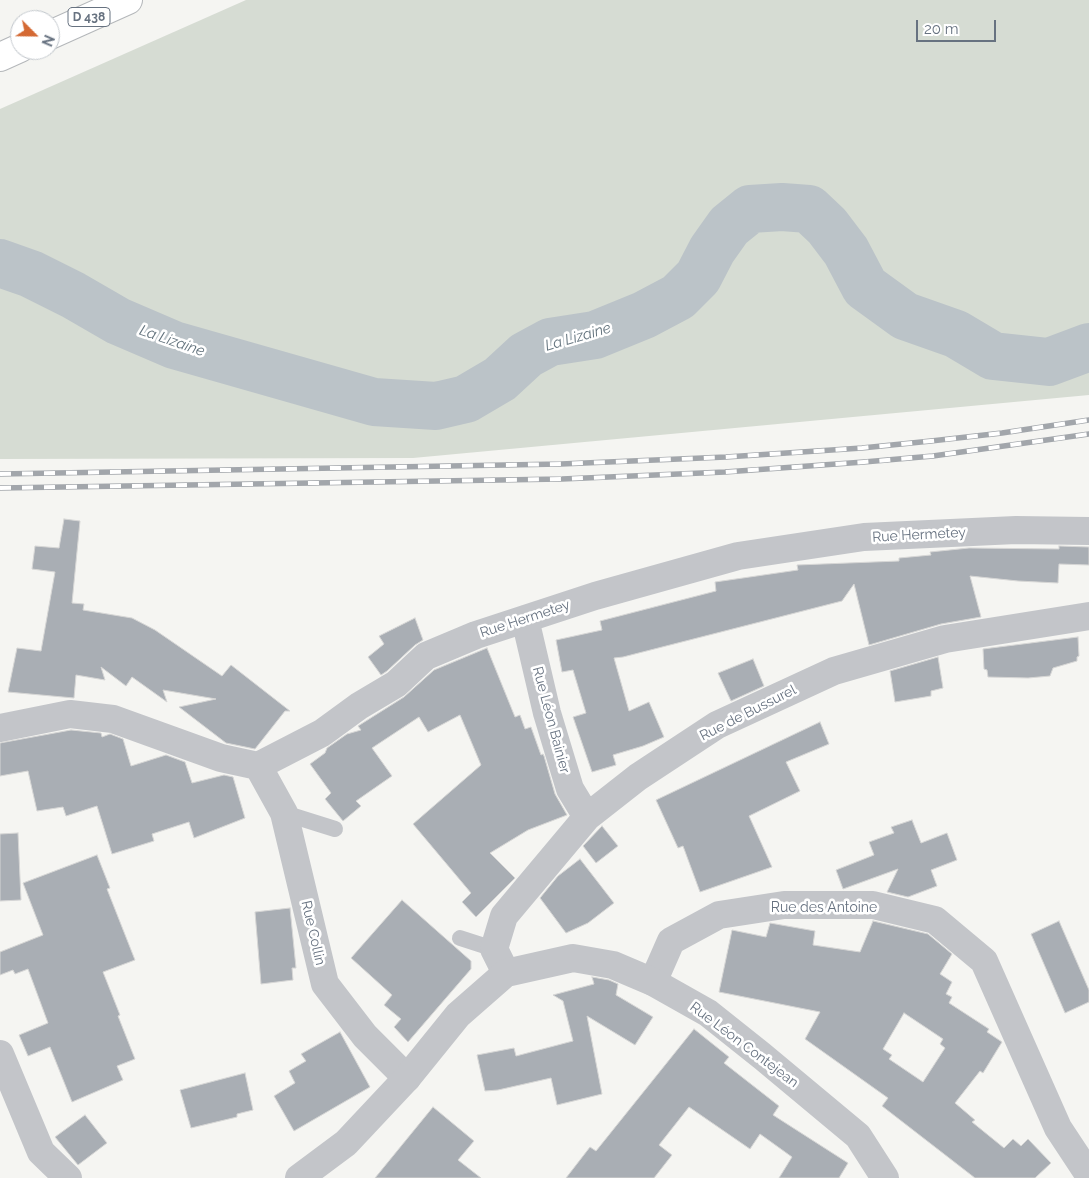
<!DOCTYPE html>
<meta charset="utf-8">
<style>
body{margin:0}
#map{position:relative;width:1089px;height:1178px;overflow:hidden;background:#f5f5f2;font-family:Raleway,sans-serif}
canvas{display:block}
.north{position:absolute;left:10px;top:10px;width:50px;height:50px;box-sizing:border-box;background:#fff;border:1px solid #c2c7cc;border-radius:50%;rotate:113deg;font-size:14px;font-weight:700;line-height:20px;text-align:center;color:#677280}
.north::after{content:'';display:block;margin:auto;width:18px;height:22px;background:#d46933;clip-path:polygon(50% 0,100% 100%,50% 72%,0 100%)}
.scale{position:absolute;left:916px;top:20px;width:80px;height:22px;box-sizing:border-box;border:2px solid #677280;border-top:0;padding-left:6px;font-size:15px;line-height:18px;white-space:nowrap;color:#677280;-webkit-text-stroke:4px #fff;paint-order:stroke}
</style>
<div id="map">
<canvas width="1089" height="1178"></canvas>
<div class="north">N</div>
<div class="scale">20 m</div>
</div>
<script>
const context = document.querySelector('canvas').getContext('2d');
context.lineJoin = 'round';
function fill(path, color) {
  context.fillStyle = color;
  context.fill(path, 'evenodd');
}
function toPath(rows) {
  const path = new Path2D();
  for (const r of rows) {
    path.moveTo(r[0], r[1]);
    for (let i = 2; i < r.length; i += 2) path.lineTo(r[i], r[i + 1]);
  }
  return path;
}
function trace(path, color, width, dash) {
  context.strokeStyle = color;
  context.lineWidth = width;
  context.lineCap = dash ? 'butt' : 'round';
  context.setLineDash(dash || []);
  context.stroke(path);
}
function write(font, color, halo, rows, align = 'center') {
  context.font = font + ' Raleway,sans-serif';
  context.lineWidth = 5;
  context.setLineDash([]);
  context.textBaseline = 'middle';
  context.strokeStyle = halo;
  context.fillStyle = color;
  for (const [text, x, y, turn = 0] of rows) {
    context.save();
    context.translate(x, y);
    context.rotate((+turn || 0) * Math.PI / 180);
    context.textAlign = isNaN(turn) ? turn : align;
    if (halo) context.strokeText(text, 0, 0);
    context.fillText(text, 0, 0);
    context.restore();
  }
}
const green = toPath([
 [246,0,1089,0,1089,395,413,458,0,459,0,109]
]);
const river = toPath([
 [0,263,31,274,73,295,118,321,174,345,374,402,436,406,466,399,500,379,526,355,550,342,595,335,644,315,678,297,698,277,712,250,729,226,750,209,782,207,809,209,827,226,846,251,865,287,905,316,956,334,993,356,1049,362,1089,347]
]);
const building = toPath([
 [64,519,80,521,72,603,84,604,83,610,132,618,155,630,222,676,231,665,290,711,285,711,255,749,226,743,179,707,216,699,163,690,167,702,132,677,126,686,101,667,105,680,76,675,74,698,8,692,17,648,41,651,55,572,32,569,35,546,59,548,64,519],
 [1059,546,1089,547,1089,565,1059,564,1058,583,1018,581,970,576,981,617,941,624,869,645,854,584,842,601,623,657,614,658,629,711,649,702,664,737,643,746,613,755,616,765,592,772,573,717,586,713,573,670,562,672,556,640,602,630,600,621,716,591,715,582,798,570,797,565,899,561,899,558,931,555,930,552,969,548,1059,549,1059,546],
 [415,618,423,640,415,645,387,671,381,675,368,657,384,644,379,636,415,618],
 [1078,637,1079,656,1077,657,1077,661,1053,668,1050,676,1028,678,988,677,987,670,984,669,983,649,1078,637],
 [487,648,515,717,520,715,525,729,531,727,541,755,543,754,544,756,555,794,567,815,528,830,490,853,515,878,476,917,462,902,471,893,413,824,481,765,460,715,428,732,419,717,372,748,392,776,356,801,361,806,343,821,325,799,331,793,310,764,325,753,327,748,347,734,361,730,358,726,404,697,434,670,487,648],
 [938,657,943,688,931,691,931,696,895,702,890,671,938,657],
 [753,659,764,686,731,701,718,673,753,659],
 [820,722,829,744,786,762,800,791,749,816,772,867,700,892,683,846,678,848,656,800,820,722],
 [71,730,101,733,102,737,110,734,123,739,131,766,166,755,185,762,192,783,224,775,233,777,245,818,194,838,189,822,152,834,154,841,112,854,97,806,66,816,63,807,37,811,28,771,0,776,0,743,71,730],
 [912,820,921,843,947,833,957,860,931,870,937,886,908,897,887,892,898,869,843,889,836,870,874,855,869,842,894,833,891,827,912,820],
 [602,826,618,846,596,863,583,846,602,826],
 [18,833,21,900,0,901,0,834,18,833],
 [97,855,110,888,107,889,135,960,103,972,120,1015,118,1016,135,1059,117,1066,123,1080,72,1102,50,1047,28,1056,19,1035,48,1023,28,969,15,974,13,970,0,975,0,952,43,935,23,883,97,855],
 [580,859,614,903,588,923,566,933,540,898,558,876,580,859],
 [402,900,471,961,471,969,408,1042,394,1027,401,1019,384,1005,392,995,351,958,402,900],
 [290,908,296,968,292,968,293,980,261,984,255,912,290,908],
 [873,921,928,934,952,954,940,974,952,982,946,994,952,997,949,1003,989,1029,987,1032,1002,1042,983,1073,980,1071,955,1103,975,1120,972,1122,1004,1148,1013,1139,1021,1146,1028,1139,1051,1163,1035,1178,975,1178,882,1106,888,1098,805,1039,820,1012,719,992,732,930,766,937,770,923,815,931,813,945,860,952,873,921],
 [904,1013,943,1039,940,1044,945,1048,923,1082,889,1059,892,1055,883,1049,904,1013],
 [1059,921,1089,990,1089,1002,1065,1013,1031,934,1059,921],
 [592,977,609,980,618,984,616,995,653,1017,635,1045,587,1016,602,1094,557,1105,551,1078,498,1090,485,1091,477,1055,514,1048,516,1056,573,1041,563,1001,553,995,594,984,592,977],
 [694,1029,729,1057,724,1063,779,1106,773,1115,848,1163,839,1178,779,1178,792,1157,760,1134,750,1149,689,1107,659,1145,672,1155,654,1178,566,1178,590,1147,596,1151,694,1029],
 [340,1032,370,1087,294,1131,274,1096,295,1083,289,1071,306,1061,301,1054,340,1032],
 [245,1073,253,1110,237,1114,237,1117,191,1128,180,1090,245,1073],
 [433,1107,474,1141,458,1160,481,1178,375,1178,433,1107],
 [85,1115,107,1143,78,1165,55,1137,85,1115]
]);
const service = toPath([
 [284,813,335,829],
 [460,938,494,949]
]);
const minor = toPath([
 [525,619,547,713,570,789,587,817],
 [0,728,70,714,113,719,221,758,258,766,322,733,359,706,396,684,426,656,476,635,595,596,738,556,864,537,1016,530,1089,531],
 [258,766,284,813,325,984,365,1036,407,1078],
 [506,973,494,949,504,916,587,817,638,777,717,725,834,671,945,639,1089,616],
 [653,982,671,941,719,915,784,905,873,905,935,920,984,961,1058,1128,1089,1175]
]);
const tertiary = toPath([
 [0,1054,41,1152,68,1178],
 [299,1178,346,1143,407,1078,458,1015,506,973,573,958,613,965,653,982,708,1013,762,1056,858,1136,885,1178]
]);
const primary = toPath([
 [50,35,128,0],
 [0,57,20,48]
]);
const rail = toPath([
 [0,474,561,464,726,457,862,448,931,441,1002,433,1089,420],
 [0,488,562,479,725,472,864,462,933,456,1089,434]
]);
const shields = [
 [89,17,42]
];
const shieldNames = [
 ["D 438",89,17]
];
const streetNames = [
 ["Rue Hermetey",919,535,-3],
 ["Rue Hermetey",525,619,-18],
 ["Rue de Bussurel",748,713,-27],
 ["Rue Léon Bainier",551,720,75],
 ["Rue des Antoine",824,908],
 ["Rue Collin",313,933,77],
 ["Rue Léon Contejean",744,1045,37]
];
const waterNames = [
 ["La Lizaine",578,337,-16],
 ["La Lizaine",172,341,19]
];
fill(green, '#d6dcd3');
trace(river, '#bbc3c8', 48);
fill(building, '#a9aeb4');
trace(building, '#d6d6d5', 1);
trace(primary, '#b4b7ba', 30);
trace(service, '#c3c5c9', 16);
trace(minor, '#c3c5c9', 28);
trace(tertiary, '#c3c5c9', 28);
trace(primary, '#fff', 28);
trace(rail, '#a2a6ab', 5.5);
trace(rail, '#fff', 4, [11]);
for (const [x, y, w] of shields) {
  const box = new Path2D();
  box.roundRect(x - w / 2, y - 9.5, w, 19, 4);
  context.fillStyle = '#fff';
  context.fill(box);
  trace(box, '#677280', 1);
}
write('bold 12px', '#677280', null, shieldNames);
write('14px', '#677280', '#fff', streetNames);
write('italic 15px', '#63737d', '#fff', waterNames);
</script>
